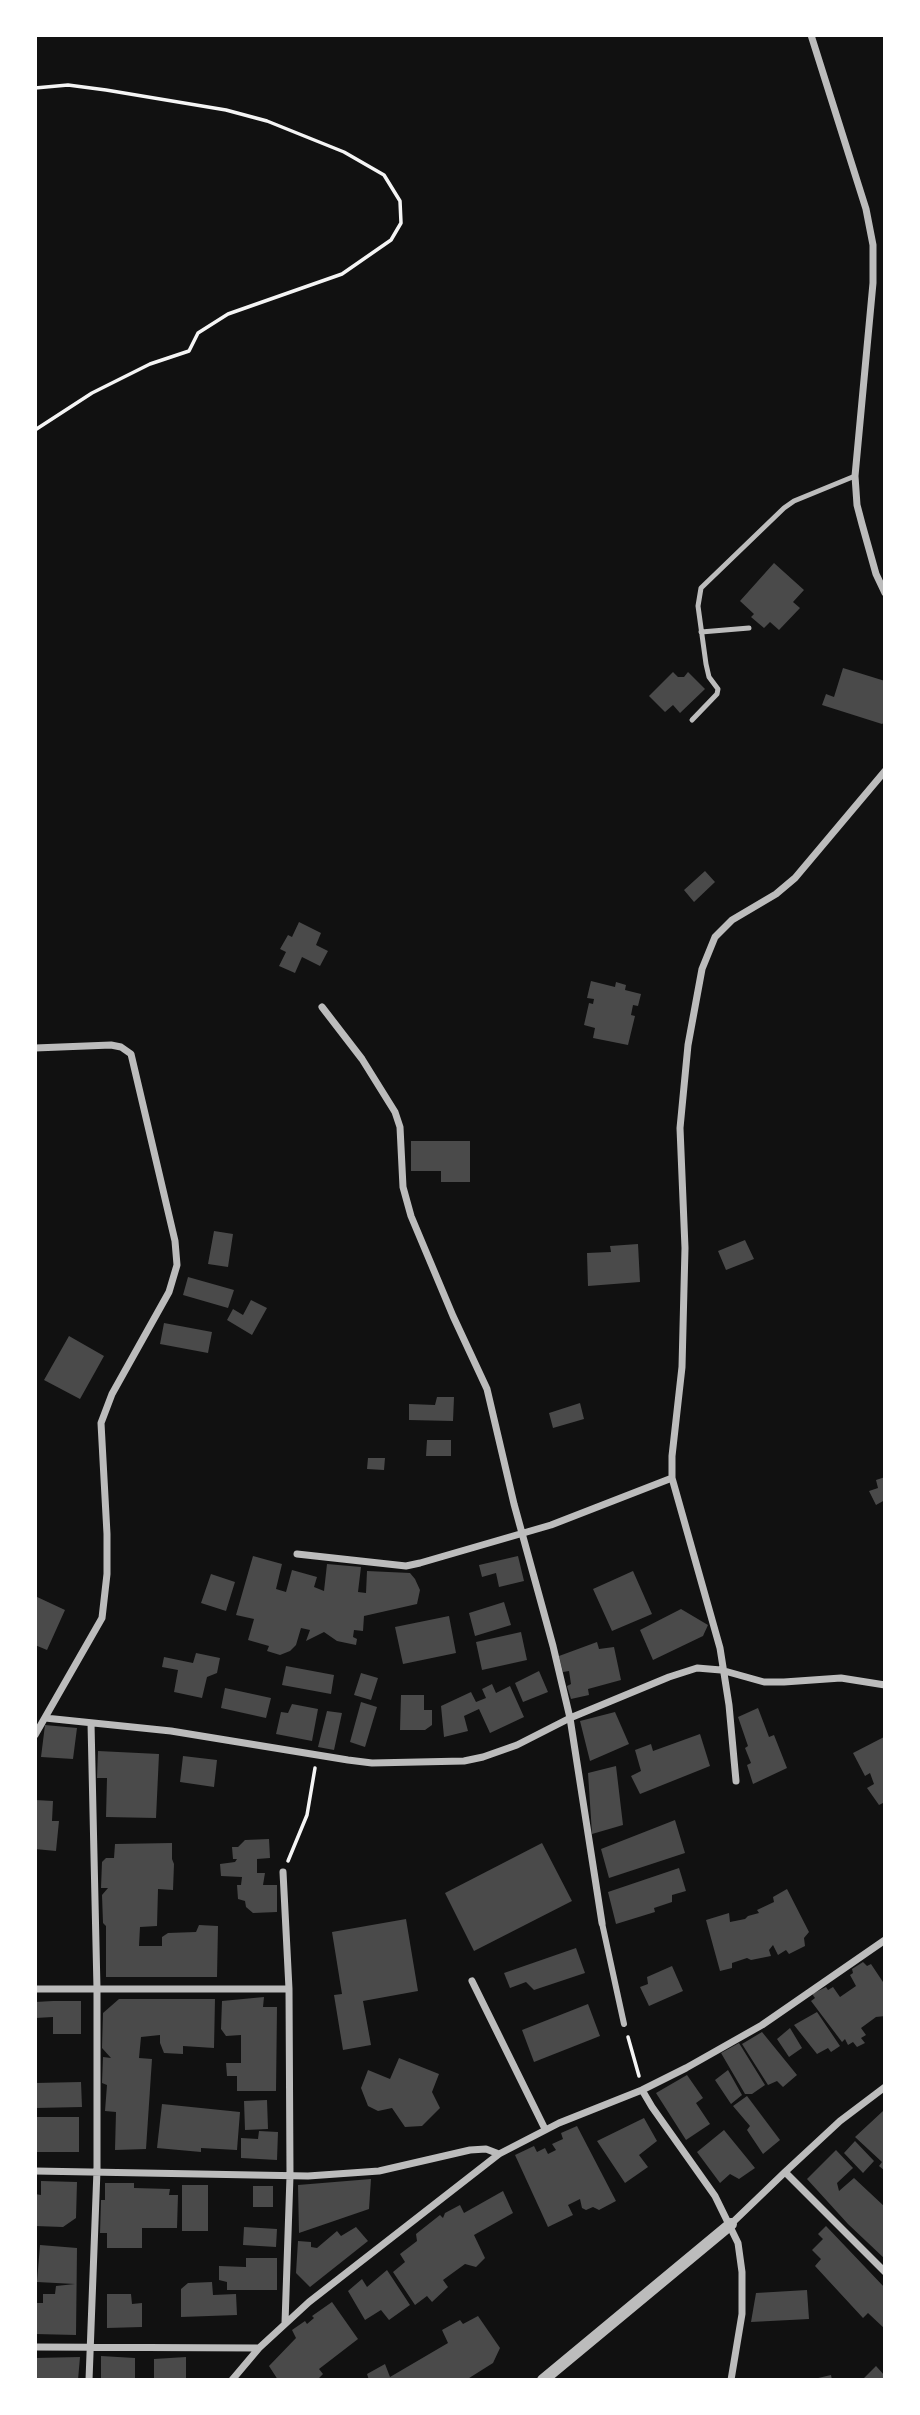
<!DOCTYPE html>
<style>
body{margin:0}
#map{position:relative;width:920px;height:2415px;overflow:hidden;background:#111;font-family:Helvetica,sans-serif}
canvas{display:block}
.frame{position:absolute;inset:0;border:37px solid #fff;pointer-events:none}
</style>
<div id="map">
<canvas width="920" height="2415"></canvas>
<div class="frame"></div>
</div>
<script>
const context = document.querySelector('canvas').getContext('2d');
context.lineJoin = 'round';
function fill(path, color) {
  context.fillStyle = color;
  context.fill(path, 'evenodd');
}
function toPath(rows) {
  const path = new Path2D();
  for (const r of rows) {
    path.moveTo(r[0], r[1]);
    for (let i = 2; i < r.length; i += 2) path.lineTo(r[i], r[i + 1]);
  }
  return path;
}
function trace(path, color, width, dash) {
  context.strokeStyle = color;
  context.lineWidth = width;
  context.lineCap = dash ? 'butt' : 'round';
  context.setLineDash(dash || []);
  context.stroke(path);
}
const building = toPath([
 [774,563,804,590,793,602,800,608,779,630,770,622,764,628,751,617,754,614,740,601],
 [843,668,885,681,885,722,882,724,822,705,826,694,834,697],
 [673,672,678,677,684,677,688,672,705,689,680,713,673,705,665,712,649,696],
 [705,871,715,882,694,902,684,890],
 [299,922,321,933,316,945,328,951,320,966,302,957,295,973,279,966,286,952,280,949,288,935,292,937],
 [591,981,615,987,616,982,626,985,625,990,641,994,638,1006,633,1005,631,1015,635,1016,628,1045,593,1038,595,1028,584,1025,589,1003,593,1004,594,999,587,998],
 [411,1141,470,1141,470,1182,441,1182,441,1171,411,1171],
 [214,1231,233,1234,228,1267,208,1264],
 [745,1240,754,1259,726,1270,718,1251],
 [638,1244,640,1282,588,1286,587,1253,611,1252,610,1246],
 [188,1277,234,1290,228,1308,183,1295],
 [251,1300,267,1308,252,1335,227,1320,233,1309,243,1315],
 [164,1323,212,1332,208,1353,160,1344],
 [69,1336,104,1356,80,1399,44,1380],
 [437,1397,454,1397,453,1421,409,1420,409,1404,435,1405],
 [580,1403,584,1419,553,1428,549,1413],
 [427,1440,451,1440,451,1456,426,1456],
 [368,1458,385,1458,384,1470,367,1469],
 [885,1477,885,1500,876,1505,869,1491,878,1488,876,1480],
 [253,1556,282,1564,276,1589,286,1592,292,1570,317,1577,314,1587,324,1591,327,1564,361,1567,358,1592,366,1593,367,1571,410,1573,415,1579,420,1590,417,1604,364,1616,363,1631,354,1630,353,1637,357,1639,356,1645,337,1641,324,1632,306,1641,310,1630,301,1628,296,1645,290,1651,280,1655,267,1651,269,1646,248,1640,254,1619,236,1615],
 [518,1556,524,1581,499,1587,496,1573,482,1577,479,1565],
 [633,1571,652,1614,612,1631,593,1589],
 [211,1574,235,1582,226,1611,201,1603],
 [35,1596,65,1610,47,1650,35,1645],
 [504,1602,511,1625,475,1636,469,1613],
 [681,1609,708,1625,703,1636,653,1660,640,1630],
 [449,1616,456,1653,403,1664,395,1627],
 [521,1632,527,1660,482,1670,476,1642],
 [597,1642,599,1649,614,1647,621,1680,588,1689,589,1695,571,1699,567,1686,571,1684,569,1671,563,1672,559,1656],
 [196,1653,220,1658,217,1673,207,1677,202,1698,174,1692,178,1670,162,1667,164,1657,193,1663],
 [286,1666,334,1675,331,1694,282,1685],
 [539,1671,548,1692,523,1702,515,1683],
 [361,1673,378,1678,371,1700,354,1695],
 [492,1684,496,1693,510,1686,524,1717,490,1733,479,1709,464,1716,468,1731,444,1737,441,1706,471,1692,476,1702,486,1698,482,1689],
 [225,1688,271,1698,266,1718,221,1708],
 [401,1695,424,1695,424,1710,432,1710,432,1725,425,1730,400,1730],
 [361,1702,377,1707,365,1747,350,1742],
 [292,1704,318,1709,312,1741,276,1734,281,1712,288,1713],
 [758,1708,769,1737,774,1735,787,1768,753,1784,747,1765,751,1763,745,1748,748,1746,738,1717],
 [327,1711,342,1713,334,1750,318,1747],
 [615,1712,629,1744,590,1761,580,1721],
 [45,1725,77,1728,73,1759,41,1757],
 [700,1734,710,1766,640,1794,631,1776,641,1771,635,1750,651,1744,653,1751],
 [884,1737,885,1802,879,1805,867,1788,874,1784,870,1773,865,1776,853,1753],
 [98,1751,159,1754,156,1818,106,1817,107,1778,97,1778],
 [183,1756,217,1760,214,1787,180,1782],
 [616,1766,623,1825,592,1834,588,1773],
 [35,1800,53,1801,52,1821,59,1821,56,1851,35,1849],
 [675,1820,685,1853,609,1878,601,1849],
 [269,1839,270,1858,257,1859,257,1873,265,1873,263,1885,277,1885,277,1912,253,1913,246,1907,245,1901,238,1899,237,1885,241,1885,242,1877,221,1876,220,1864,235,1862,237,1859,233,1859,232,1847,238,1847,245,1840],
 [172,1843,172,1859,174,1864,173,1890,158,1889,157,1926,140,1927,139,1946,162,1946,162,1937,168,1933,196,1932,199,1925,218,1926,217,1977,106,1977,106,1926,103,1923,102,1895,108,1888,101,1888,102,1862,106,1858,114,1858,115,1844],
 [542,1843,572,1901,474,1951,445,1893],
 [679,1868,686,1891,672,1895,672,1902,654,1908,655,1912,616,1924,608,1892],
 [787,1889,809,1932,804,1938,805,1946,789,1954,786,1950,778,1955,773,1945,769,1950,771,1956,751,1960,747,1958,732,1963,732,1968,720,1971,706,1920,729,1913,730,1922,745,1919,748,1916,759,1913,757,1910,774,1902,773,1897],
 [406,1919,418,1991,363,2001,371,2045,343,2050,334,1995,342,1994,332,1932],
 [576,1948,585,1973,534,1990,526,1982,510,1988,504,1973],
 [863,1962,867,1966,871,1964,885,1985,885,2016,876,2017,861,2028,866,2035,861,2038,865,2043,857,2047,853,2042,848,2045,845,2039,842,2042,811,2001,815,1998,812,1994,826,1987,828,1990,833,1987,840,1997,856,1986,850,1975,853,1973,852,1969],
 [672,1966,683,1991,649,2006,640,1987,648,1984,647,1977],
 [264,1997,263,2007,277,2007,276,2091,237,2091,237,2076,227,2076,226,2063,241,2063,241,2035,226,2036,221,2029,222,2001],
 [119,1999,215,1999,214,2048,183,2046,183,2054,164,2053,160,2043,160,2035,141,2037,139,2058,152,2059,146,2149,115,2150,116,2112,105,2111,107,2085,102,2083,103,2057,111,2058,102,2048,103,2013],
 [53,2001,81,2001,81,2034,53,2034,53,2017,35,2018,35,2002],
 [588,2004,600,2036,534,2062,522,2030],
 [817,2012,840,2046,831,2052,828,2048,817,2054,794,2025],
 [790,2028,802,2048,789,2057,777,2039],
 [762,2032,797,2075,783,2087,777,2081,768,2085,742,2044],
 [739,2043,765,2085,752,2094,745,2094,721,2053],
 [399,2058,439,2074,432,2092,440,2108,422,2126,405,2127,392,2108,378,2111,368,2106,361,2088,368,2070,390,2079],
 [728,2070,742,2095,731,2104,715,2080],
 [687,2075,703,2098,696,2103,710,2124,686,2140,656,2093],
 [81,2082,82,2107,35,2108,35,2083],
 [747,2096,780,2140,763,2154,747,2130,750,2126,733,2106],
 [267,2100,268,2129,245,2130,244,2101],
 [162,2104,240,2112,237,2150,201,2148,201,2152,157,2148],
 [883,2111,885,2113,885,2171,879,2166,882,2162,855,2137],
 [35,2117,79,2117,79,2152,35,2152],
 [644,2118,657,2141,639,2155,648,2167,625,2183,597,2141],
 [577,2126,616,2201,599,2210,593,2207,586,2210,582,2208,580,2199,568,2205,573,2215,548,2227,515,2155,534,2146,537,2152,545,2148,548,2154,556,2150,552,2144,563,2139,561,2133],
 [724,2130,755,2168,739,2179,730,2174,720,2183,697,2152],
 [259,2131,278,2132,277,2160,241,2158,241,2138,258,2139],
 [855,2141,874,2161,863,2173,844,2153],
 [836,2150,853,2168,837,2183,839,2191,854,2178,885,2207,885,2259,848,2224,807,2179],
 [371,2179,369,2209,299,2233,298,2185],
 [41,2181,77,2182,76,2218,63,2227,35,2226,35,2194,41,2195],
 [105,2183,134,2183,134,2188,170,2189,169,2195,178,2195,177,2228,142,2228,142,2248,107,2248,107,2233,100,2233,101,2200,105,2200],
 [182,2185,208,2185,208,2231,182,2231],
 [253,2186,273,2186,273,2207,253,2207],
 [503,2191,513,2213,474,2235,485,2258,476,2267,465,2264,443,2280,448,2287,432,2302,427,2296,415,2305,393,2272,405,2262,400,2254,417,2241,416,2234,440,2215,443,2218,445,2213,460,2205,464,2213],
 [826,2226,885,2288,885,2329,868,2313,863,2318,815,2266,821,2259,812,2250,823,2239,818,2234],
 [244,2227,277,2229,276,2247,243,2245],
 [356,2227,368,2241,310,2287,296,2273,298,2241,311,2242,311,2247,317,2248,337,2231,341,2236],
 [40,2245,77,2248,76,2335,35,2334,35,2303,43,2303,43,2294,55,2294,56,2286,75,2284,37,2282],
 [246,2258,277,2258,277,2290,227,2290,227,2282,219,2280,219,2266,246,2267],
 [387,2270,410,2305,389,2320,381,2310,365,2320,348,2291,362,2279,367,2287],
 [212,2282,213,2295,236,2294,237,2315,181,2317,181,2289,188,2283],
 [807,2290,809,2319,751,2322,756,2293],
 [107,2294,131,2294,132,2304,142,2303,142,2327,107,2328],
 [332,2302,358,2339,319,2369,323,2374,317,2380,278,2380,269,2366,296,2338,292,2330,305,2321,307,2324,314,2318,312,2316],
 [478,2316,500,2348,493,2363,466,2380,369,2380,367,2374,385,2364,390,2377,448,2343,442,2330,460,2320,463,2324],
 [101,2356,135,2358,135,2380,101,2380],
 [80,2357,78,2380,35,2380,35,2358],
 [186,2357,186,2380,154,2380,154,2359],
 [876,2366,885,2376,885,2380,862,2380],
 [831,2375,832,2380,814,2380,814,2379]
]);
const path = toPath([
 [35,88,68,85,106,90,226,110,267,121,344,152,384,175,400,201,401,223,391,240,342,274,228,314,198,333,189,351,150,364,92,393,35,430],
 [288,1861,307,1815,315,1768],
 [628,2037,639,2076]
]);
const service = toPath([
 [701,632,749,628],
 [692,720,717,694,718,689,709,677,706,664,698,606,701,588,784,508,794,501,855,476]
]);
const pedestrian = toPath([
 [602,1923,624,2024]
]);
const minor = toPath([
 [811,35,866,209,873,245,873,283,855,476,857,505,862,524,876,574,885,593],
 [322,1007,362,1059,395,1112,400,1127,403,1187,411,1216,453,1316,487,1389,514,1504,553,1646,570,1718,602,1923],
 [35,1048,111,1045,121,1047,131,1054,175,1241,177,1265,169,1292,112,1394,101,1423,107,1534,107,1574,102,1618,35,1735],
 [297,1554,406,1566,420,1563,551,1525,672,1478],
 [45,1718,171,1731,348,1760,372,1763,464,1761,483,1757,517,1745,570,1718,669,1677,697,1668,721,1670,764,1682,784,1682,841,1678,885,1685],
 [736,1781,729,1705,720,1648,672,1478,672,1456,682,1367,685,1248,680,1128,688,1045,702,969,715,937,732,920,776,894,795,878,885,771],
 [283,1872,289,1989,290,2176,285,2323],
 [472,1981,545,2129],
 [35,1989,289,1989],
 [642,2090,652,2107,715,2196,738,2243,742,2272,742,2314,731,2380],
 [35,2171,308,2176,379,2171,470,2150,486,2149,499,2154],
 [785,2172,840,2121,885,2087],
 [731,2224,785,2172,885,2272],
 [35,2347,259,2348,309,2302,499,2154,559,2123,642,2090,686,2068,762,2025,885,1940],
 [89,2380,97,2170,97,1989,91,1723],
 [232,2380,259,2348]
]);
const tertiary = toPath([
 [543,2380,731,2224]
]);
fill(building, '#4a4a4a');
trace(path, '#f5f5f5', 3.5);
trace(service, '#bcbcbc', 5);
trace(pedestrian, '#bcbcbc', 6);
trace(minor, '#bcbcbc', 7);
trace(tertiary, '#bcbcbc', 12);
</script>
